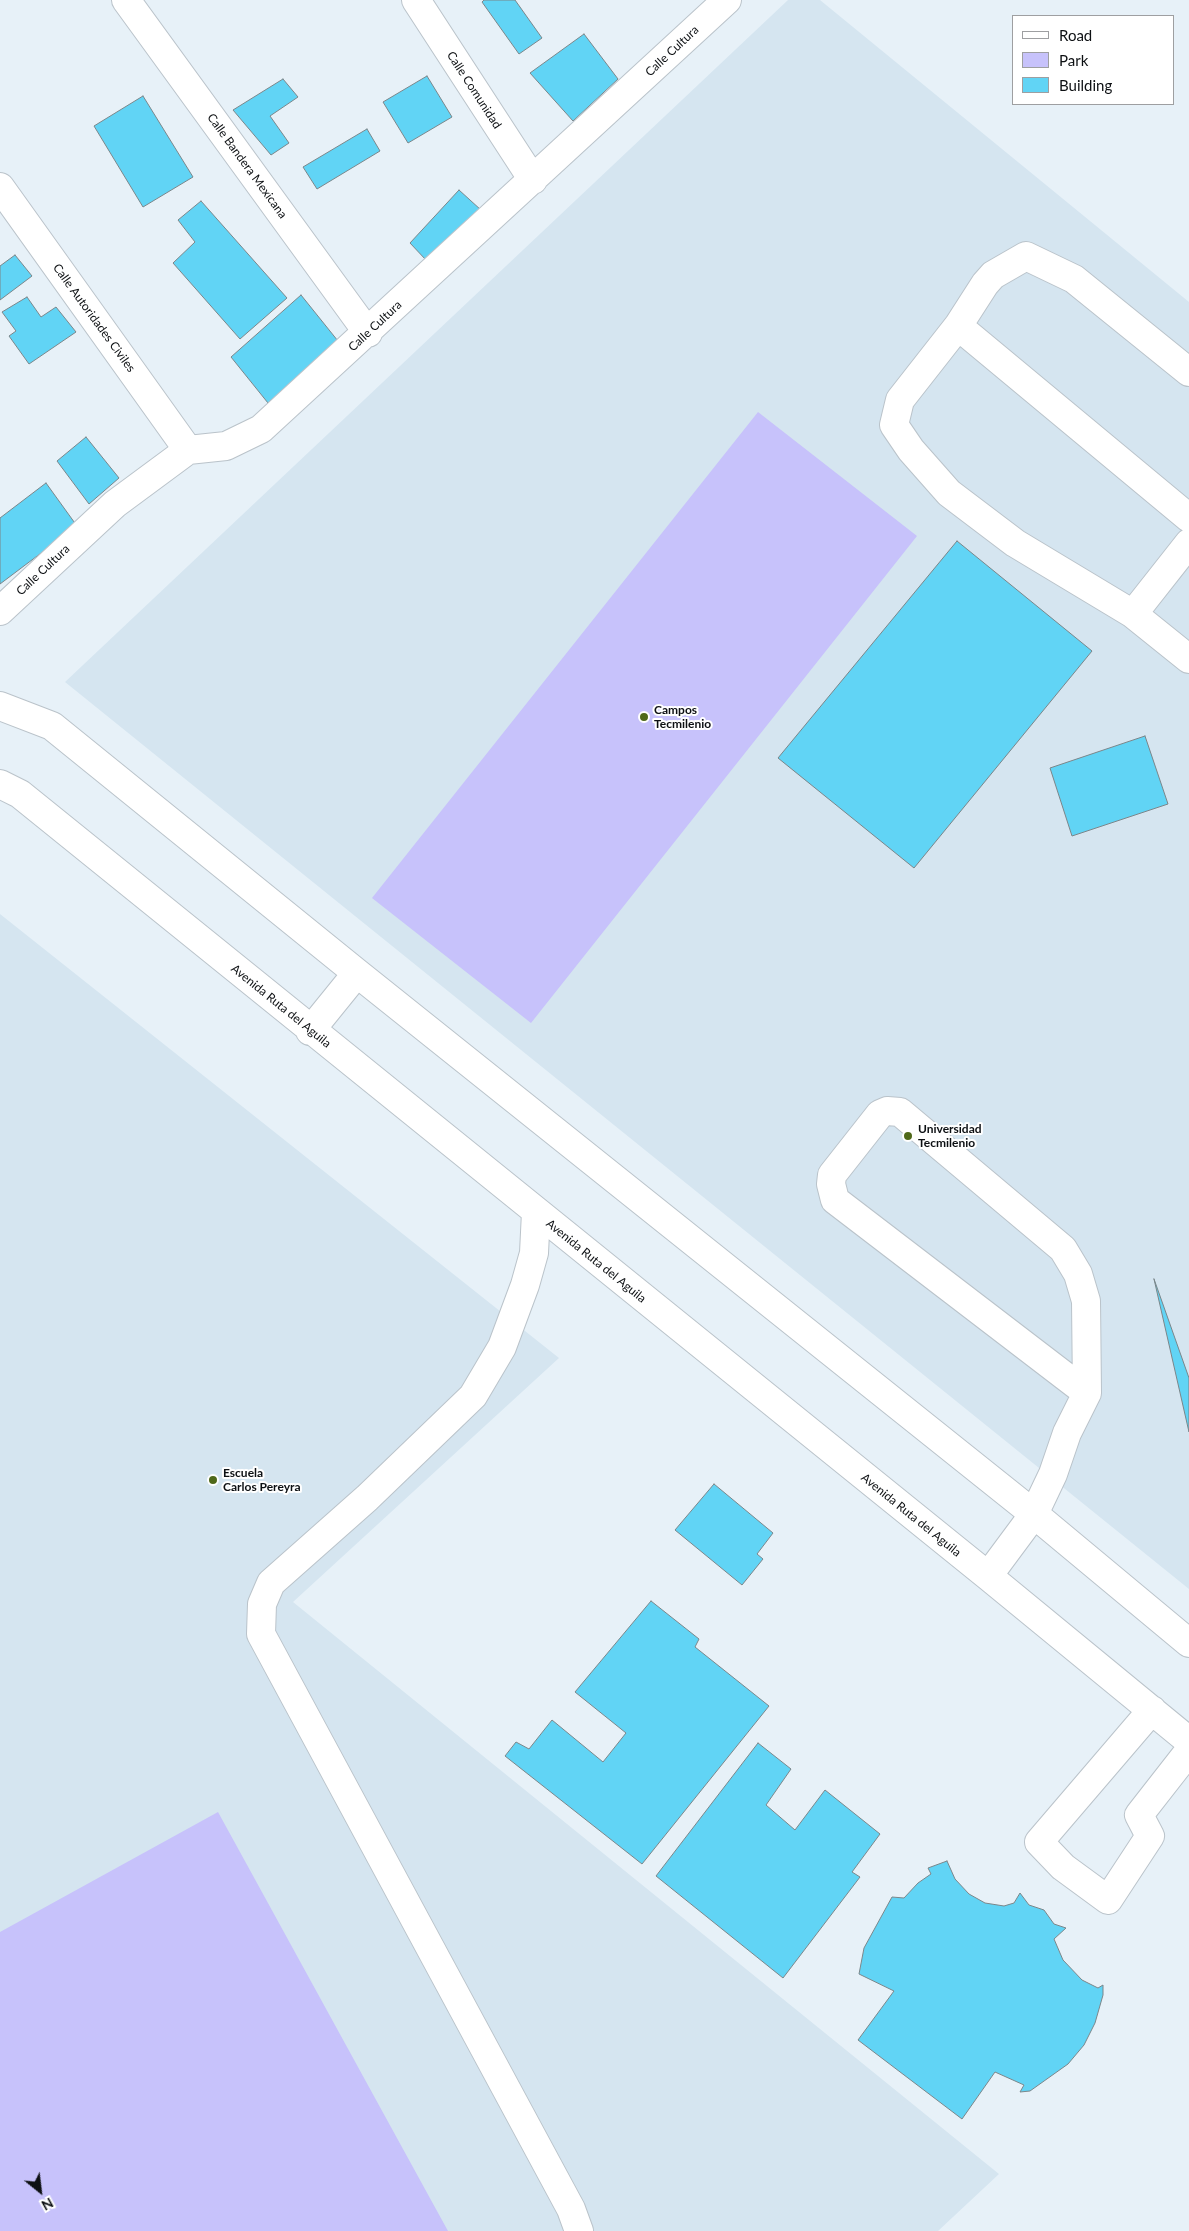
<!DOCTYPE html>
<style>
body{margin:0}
#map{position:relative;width:1189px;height:2231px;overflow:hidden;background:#e7f1f8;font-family:Lato,sans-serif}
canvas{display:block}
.legend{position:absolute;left:1012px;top:15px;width:162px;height:90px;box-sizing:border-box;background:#fff;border:1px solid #9e9fa1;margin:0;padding:6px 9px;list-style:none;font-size:15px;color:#0d1013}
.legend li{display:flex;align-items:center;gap:10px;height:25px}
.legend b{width:25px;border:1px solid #9e9fa1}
.north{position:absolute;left:15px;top:2166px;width:50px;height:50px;-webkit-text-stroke:4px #fff;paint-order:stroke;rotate:151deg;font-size:14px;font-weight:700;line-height:20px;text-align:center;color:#0d1013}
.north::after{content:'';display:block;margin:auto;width:18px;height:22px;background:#0d1013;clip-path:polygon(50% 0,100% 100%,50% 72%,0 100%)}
</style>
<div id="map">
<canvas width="1189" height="2231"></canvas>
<ul class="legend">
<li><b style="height:6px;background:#fff"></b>Road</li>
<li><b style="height:14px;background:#c7c2fb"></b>Park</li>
<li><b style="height:14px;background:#61d4f5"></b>Building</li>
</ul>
<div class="north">N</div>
</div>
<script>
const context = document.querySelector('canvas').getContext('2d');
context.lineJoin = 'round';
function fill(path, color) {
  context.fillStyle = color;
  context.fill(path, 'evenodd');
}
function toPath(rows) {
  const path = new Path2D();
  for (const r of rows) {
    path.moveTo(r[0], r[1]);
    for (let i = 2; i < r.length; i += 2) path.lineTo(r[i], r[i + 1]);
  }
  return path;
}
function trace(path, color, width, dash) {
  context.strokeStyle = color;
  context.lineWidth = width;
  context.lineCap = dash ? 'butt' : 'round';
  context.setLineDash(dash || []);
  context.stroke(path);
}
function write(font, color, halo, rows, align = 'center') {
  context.font = font + ' Lato,sans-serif';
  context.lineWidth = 4;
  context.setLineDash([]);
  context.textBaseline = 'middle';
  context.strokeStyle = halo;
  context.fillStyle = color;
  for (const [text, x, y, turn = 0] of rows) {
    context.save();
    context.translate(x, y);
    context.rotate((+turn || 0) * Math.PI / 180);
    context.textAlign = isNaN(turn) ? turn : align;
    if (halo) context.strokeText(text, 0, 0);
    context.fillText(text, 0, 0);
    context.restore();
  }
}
const built = toPath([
 [788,0,820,0,1189,302,1189,1589,65,682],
 [0,914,559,1358,293,1602,999,2174,938,2231,0,2231]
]);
const green = toPath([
 [758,412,917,536,531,1023,372,898],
 [218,1812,448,2231,0,2231,0,1932]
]);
const building = toPath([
 [484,0,515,0,542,38,519,54,482,2,484,0],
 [584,34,618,79,573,121,530,73,584,34],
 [427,76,452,117,408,143,383,102,427,76],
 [283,79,298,97,270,116,289,143,271,155,233,110,283,79],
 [143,96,193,177,143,207,94,126,143,96],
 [367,129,380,151,317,189,303,167,367,129],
 [459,190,481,210,426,260,410,243,459,190],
 [201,201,287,298,240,339,173,263,195,242,178,220,201,201],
 [15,255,32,276,0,300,0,266,15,255],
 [301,295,342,346,268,403,231,357,301,295],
 [27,297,41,317,56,307,76,332,29,364,9,336,16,331,2,312,27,297],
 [86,437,119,478,89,504,57,461,86,437],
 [46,483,77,526,0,584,0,518,46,483],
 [957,541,1092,651,914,868,778,758,957,541],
 [1145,736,1168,804,1072,836,1050,768,1145,736],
 [1154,1279,1189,1378,1189,1432,1154,1279],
 [714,1484,773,1533,757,1554,763,1559,742,1585,675,1530,714,1484],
 [651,1601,699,1639,695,1647,769,1706,642,1864,505,1756,516,1742,529,1749,552,1720,603,1762,626,1733,575,1692,651,1601],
 [758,1743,791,1769,766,1805,795,1830,825,1790,880,1834,852,1872,860,1877,783,1978,656,1876,758,1743],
 [947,1861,955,1879,969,1894,985,1903,1004,1906,1014,1903,1020,1893,1029,1905,1044,1910,1054,1924,1066,1928,1054,1939,1063,1960,1082,1980,1098,1988,1103,1985,1103,1995,1095,2023,1084,2045,1068,2064,1030,2091,1020,2092,1024,2085,995,2072,962,2119,858,2040,894,1991,859,1974,864,1948,892,1897,904,1898,918,1883,931,1874,928,1868,947,1861]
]);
const minor = toPath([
 [126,0,368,333],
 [416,0,533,180],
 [0,187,188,450],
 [958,326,1189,518],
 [1189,372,1074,279,1026,256,993,275,985,284,958,326,900,400,894,425,911,450,949,493,1015,543,1133,614,1189,659],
 [0,611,115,504,188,450,226,446,261,429,727,0],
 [1133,614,1189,543],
 [0,706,52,726,357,973,1034,1514,1189,1643],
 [0,784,20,794,988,1576,1189,1741],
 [310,1031,357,973],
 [536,1212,534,1253,525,1285,502,1347,473,1396,367,1498,271,1583,262,1604,261,1634,571,2209,579,2231],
 [988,1576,1034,1514,1053,1474,1067,1433,1087,1393,1086,1301,1078,1274,1063,1249,900,1112,887,1111,880,1114,832,1175,831,1184,835,1200,1087,1393],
 [1152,1710,1039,1842,1063,1867,1108,1900,1150,1836,1139,1815,1189,1751]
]);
const markers = [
 [644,717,5,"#4e6819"],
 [908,1136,5,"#4e6819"],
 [213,1480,5,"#4e6819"]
];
const streetNames = [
 ["Calle Cultura",672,51,-43],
 ["Calle Comunidad",474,90,57],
 ["Calle Bandera Mexicana",247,166,54],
 ["Calle Autoridades Civiles",94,318,54],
 ["Calle Cultura",375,326,-43],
 ["Calle Cultura",43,570,-43],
 ["Avenida Ruta del Aguila",281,1006,39],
 ["Avenida Ruta del Aguila",596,1261,39],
 ["Avenida Ruta del Aguila",911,1515,39]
];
const poiNames = [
 ["Campos",654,710],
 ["Tecmilenio",654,724],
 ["Universidad",918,1129],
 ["Tecmilenio",918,1143],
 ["Escuela",223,1473],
 ["Carlos Pereyra",223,1487]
];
fill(built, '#d5e5f0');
fill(green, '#c7c2fb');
fill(building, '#61d4f5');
trace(building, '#7b868a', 1);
trace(minor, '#bac3ca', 30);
trace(minor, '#fff', 28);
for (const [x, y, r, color] of markers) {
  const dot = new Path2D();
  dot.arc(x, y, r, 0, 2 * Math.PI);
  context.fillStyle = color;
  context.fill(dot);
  trace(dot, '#fff', 2);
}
write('12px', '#0d1013', '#fff', streetNames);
write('bold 12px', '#0d1013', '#fff', poiNames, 'left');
</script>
